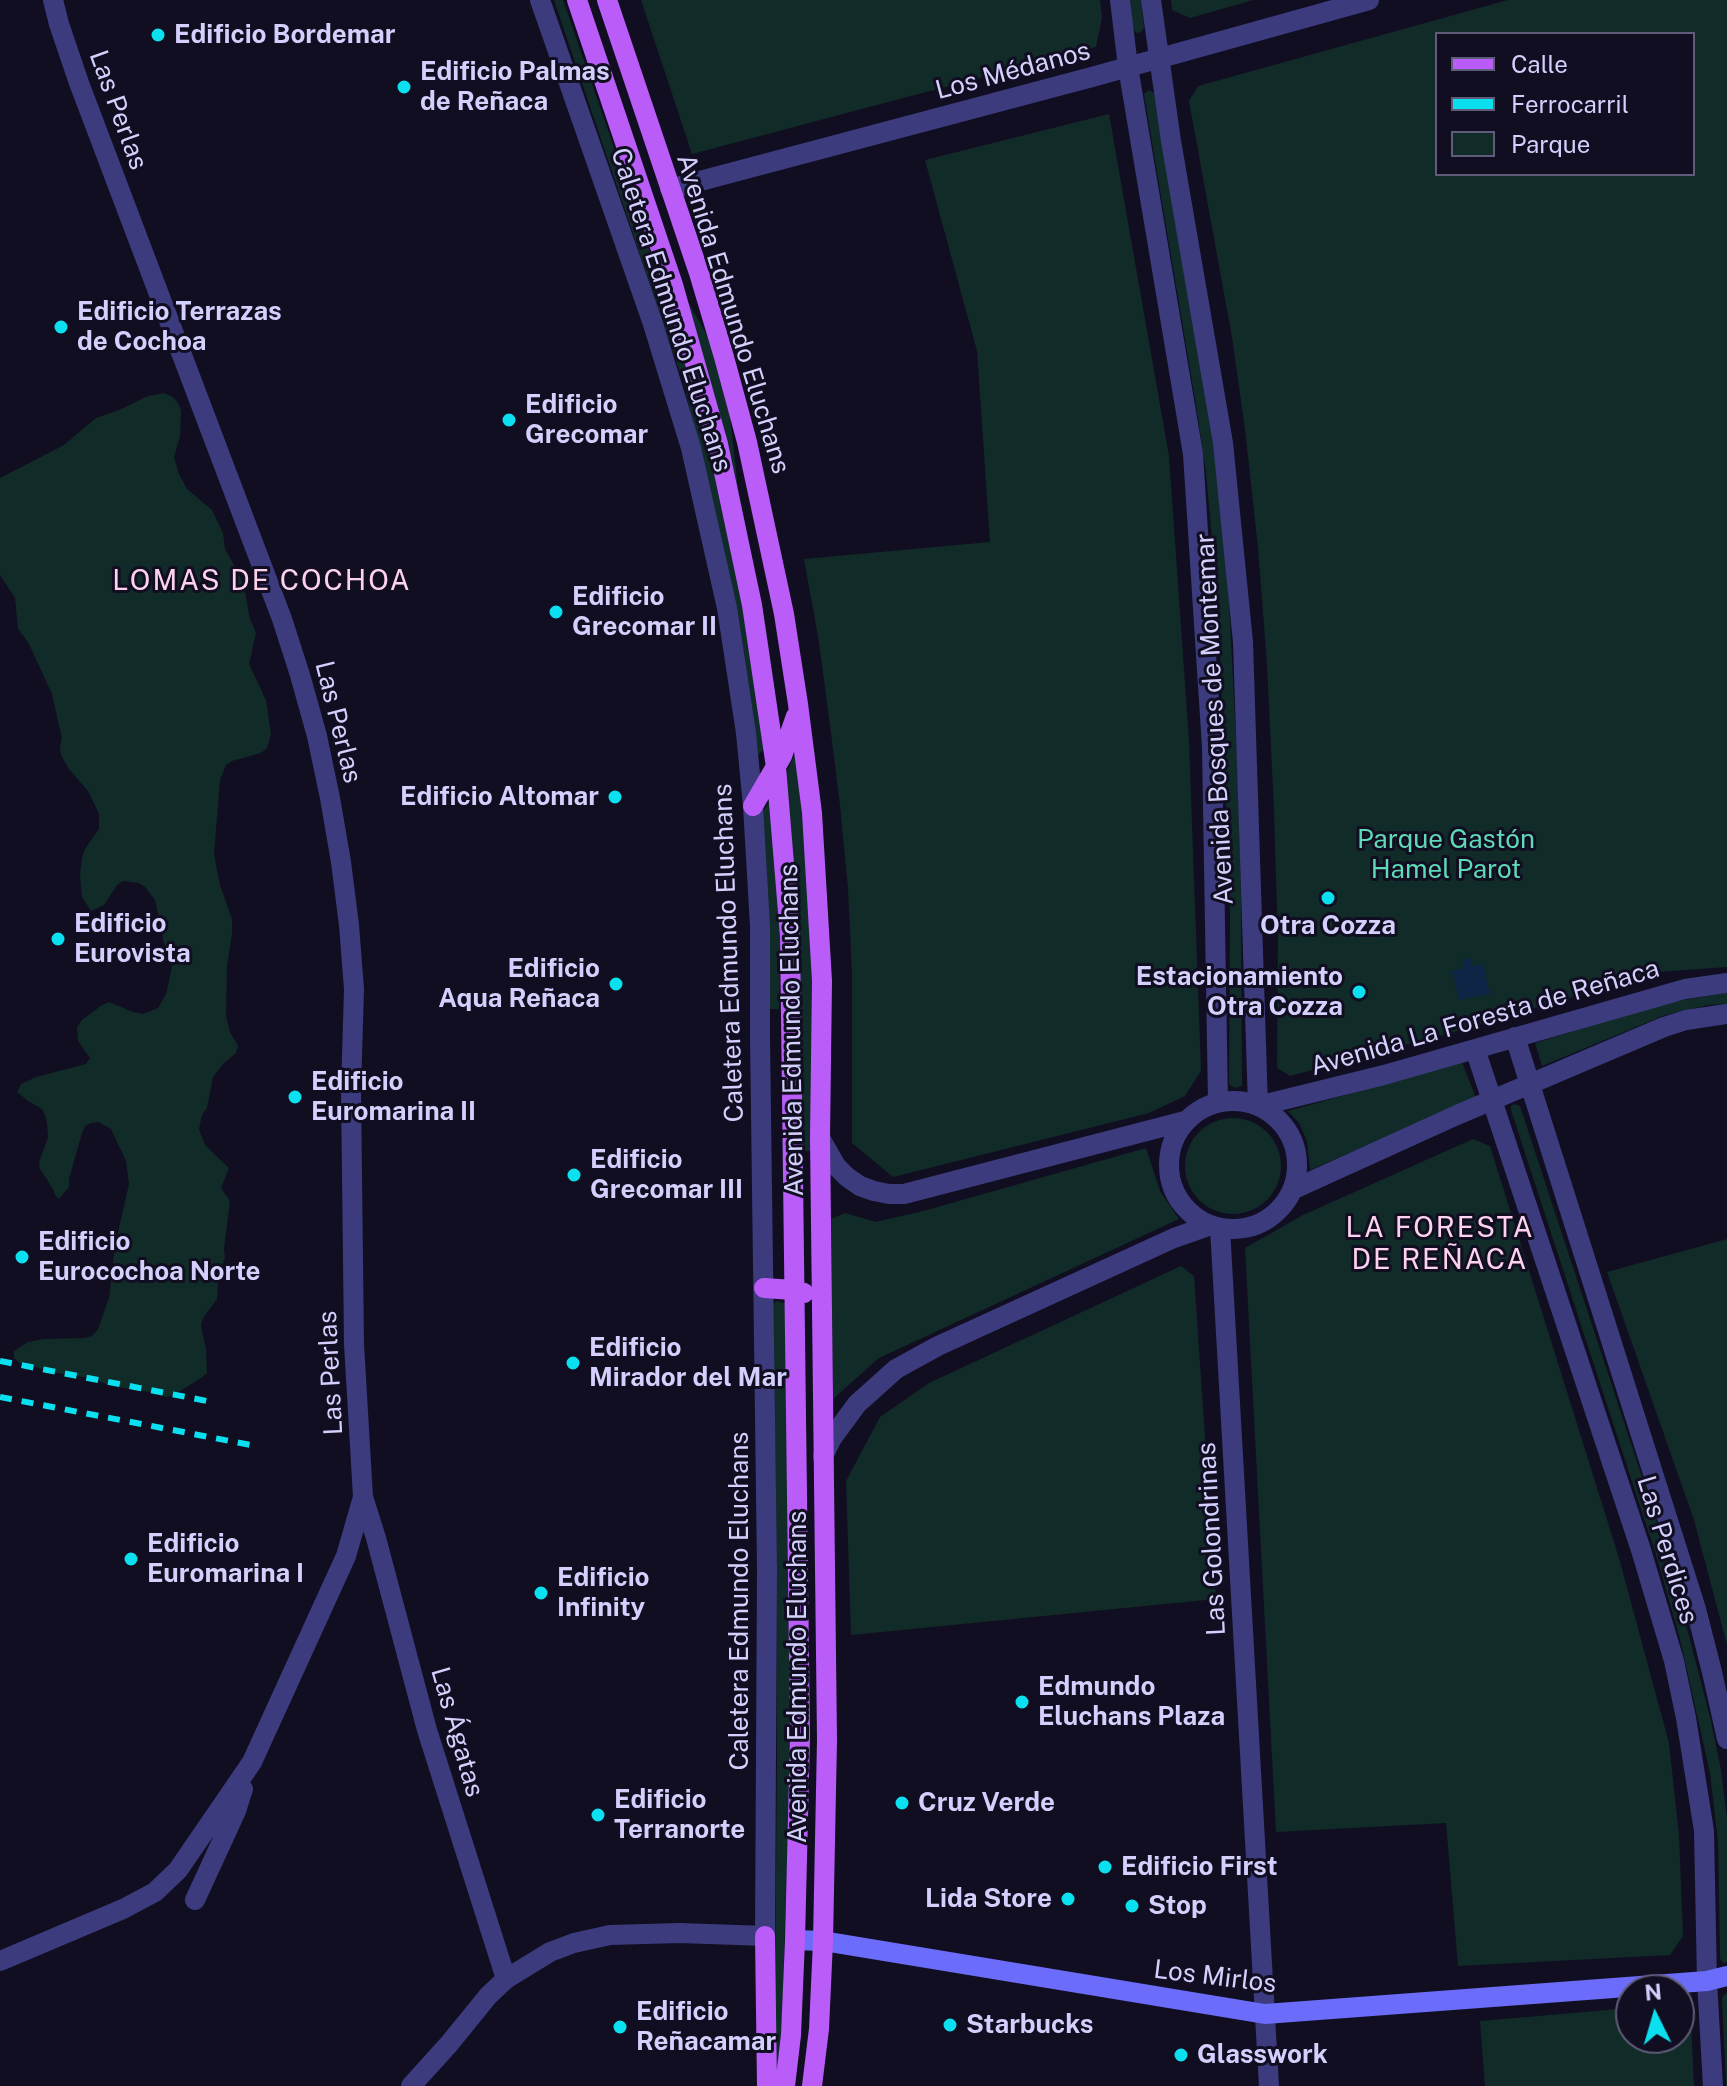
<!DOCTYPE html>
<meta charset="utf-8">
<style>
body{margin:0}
#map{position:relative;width:1727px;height:2086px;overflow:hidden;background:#110e21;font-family:"Public Sans",sans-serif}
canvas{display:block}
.legend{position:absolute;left:1435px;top:32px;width:260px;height:144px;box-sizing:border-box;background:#110e21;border:2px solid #5f5c79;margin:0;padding:10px 14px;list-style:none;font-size:24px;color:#d4d0fd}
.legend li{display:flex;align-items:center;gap:16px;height:40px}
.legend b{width:40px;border:2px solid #5f5c79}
.north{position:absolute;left:1615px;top:1974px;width:80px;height:80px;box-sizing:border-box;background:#110e21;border:2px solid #5f5c79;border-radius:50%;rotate:355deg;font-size:22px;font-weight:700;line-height:32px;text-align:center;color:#d4d0fd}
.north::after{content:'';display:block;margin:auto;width:28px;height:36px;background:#0ae0ef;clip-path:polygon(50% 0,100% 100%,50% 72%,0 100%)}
</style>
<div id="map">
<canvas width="1727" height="2086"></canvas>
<ul class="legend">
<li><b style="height:10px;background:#b95cf8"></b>Calle</li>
<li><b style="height:10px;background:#0ae0ef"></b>Ferrocarril</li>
<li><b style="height:22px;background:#112b29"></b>Parque</li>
</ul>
<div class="north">N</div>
</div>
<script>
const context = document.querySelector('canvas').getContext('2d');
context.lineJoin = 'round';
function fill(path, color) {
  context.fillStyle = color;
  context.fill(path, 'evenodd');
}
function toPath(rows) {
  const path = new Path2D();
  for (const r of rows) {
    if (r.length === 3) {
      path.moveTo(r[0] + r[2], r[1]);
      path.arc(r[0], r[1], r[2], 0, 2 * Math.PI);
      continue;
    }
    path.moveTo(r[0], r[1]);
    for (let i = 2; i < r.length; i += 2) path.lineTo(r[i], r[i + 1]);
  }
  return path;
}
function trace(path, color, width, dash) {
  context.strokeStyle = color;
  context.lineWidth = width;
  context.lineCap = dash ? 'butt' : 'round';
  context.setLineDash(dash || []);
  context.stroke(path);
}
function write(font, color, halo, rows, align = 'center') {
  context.font = font + ' "Public Sans",sans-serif';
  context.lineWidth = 6;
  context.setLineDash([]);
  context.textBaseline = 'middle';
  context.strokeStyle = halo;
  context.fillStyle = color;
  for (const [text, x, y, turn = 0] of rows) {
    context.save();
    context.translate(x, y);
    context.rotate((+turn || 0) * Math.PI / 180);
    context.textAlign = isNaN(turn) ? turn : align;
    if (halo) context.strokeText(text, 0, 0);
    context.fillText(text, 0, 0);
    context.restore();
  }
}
const green = toPath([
 [554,0,563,0,676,327,709,443,738,572,765,749,757,755,722,541,684,385],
 [641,0,1100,0,1102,18,1096,47,692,154],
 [1130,0,1141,0,1144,28,1141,32,1137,33,1133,30],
 [1171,0,1253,0,1190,18,1172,10],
 [1508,0,1727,0,1727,967,1657,972,1454,1032,1290,1076,1277,1068,1278,942,1274,810,1267,664,1258,548,1245,429,1232,337,1189,101,1198,86],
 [1437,34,1693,34,1693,174,1437,174],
 [1149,90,1154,93,1218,470,1229,602,1238,778,1241,893,1242,1083,1242,1086,1235,1088,1229,1084,1230,899,1218,603,1206,473,1196,405,1144,94],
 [1109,114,1169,456,1189,741,1201,1071,1185,1096,1149,1113,893,1177,852,1143,852,974,848,889,840,805,830,725,819,642,804,559,990,542,977,351,925,160],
 [683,293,707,335,716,359,729,408,738,488,766,628,777,707,774,707],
 [164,393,173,397,178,403,181,411,180,436,174,457,179,474,187,489,212,510,223,533,225,549,238,572,244,587,250,619,256,633,249,664,266,700,271,734,267,748,261,753,232,761,226,765,220,780,214,854,220,885,232,919,232,934,227,966,226,1016,230,1032,238,1046,236,1053,223,1064,213,1077,207,1108,202,1115,199,1129,205,1145,229,1168,221,1188,230,1201,224,1249,225,1257,218,1281,217,1299,203,1318,201,1325,206,1349,207,1373,201,1378,174,1395,166,1397,150,1392,112,1386,90,1378,57,1373,20,1363,14,1358,14,1351,28,1342,43,1339,85,1338,92,1336,98,1329,109,1298,115,1245,129,1184,126,1161,111,1129,98,1122,91,1123,85,1126,82,1133,69,1179,69,1187,59,1199,55,1195,53,1189,40,1169,39,1162,48,1138,47,1123,45,1115,41,1108,28,1101,17,1092,21,1084,36,1077,86,1064,90,1058,78,1041,77,1027,82,1020,102,1005,109,1002,133,1012,143,1014,158,1008,166,994,172,967,164,943,155,900,145,887,139,883,123,881,117,885,104,905,91,911,82,897,80,875,82,857,85,849,99,829,99,814,88,791,69,769,61,755,60,747,62,739,52,694,28,642,18,629,15,598,0,575,0,478,64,445,96,418,119,410,148,396],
 [795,753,804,834,813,967,814,1151,802,1151,786,774],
 [771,800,781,930,779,1009,769,1009,762,812],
 [1727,993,1727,1004,1708,1005,1665,1015,1542,1066,1535,1043,1664,1003],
 [1462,1062,1476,1098,1310,1170,1307,1141,1299,1123,1288,1111],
 [1514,1104,1520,1106,1669,1559,1711,1721,1721,1770,1727,1819,1727,1962,1725,1963,1722,1962,1720,1958,1718,1842,1710,1773,1680,1639,1658,1561,1511,1110,1511,1106],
 [1233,1166,48],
 [1473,1139,1490,1146,1619,1558,1669,1743,1679,1835,1683,1936,1670,1955,1458,1966,1446,1823,1276,1832,1245,1248,1303,1215],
 [1146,1148,1160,1191,1179,1219,879,1358,833,1399,831,1219,845,1213,876,1222,927,1210],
 [1727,1239,1727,1645,1694,1520,1607,1272],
 [1181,1266,1194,1276,1216,1599,851,1635,846,1481,880,1417,929,1383],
 [777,1301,785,1303,788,1499,790,1763,782,2024,776,2086,774,2086,777,1765,776,1499,773,1304],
 [1727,1993,1727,2086,1726,2086,1722,1998,1724,1995],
 [1690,2003,1694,2086,1485,2086,1480,2021,1631,2008,1631,2038,1679,2038,1679,2004]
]);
const water = toPath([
 [1470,958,1472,966,1483,964,1490,994,1459,1000,1452,971,1464,968,1462,959]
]);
const street = toPath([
 [53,0,59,24,79,83,282,619,300,675,317,736,330,798,341,862,349,925,354,989,351,1090,354,1344,363,1497,376,1538,427,1730,506,1979],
 [1120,0,1128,67,1193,454,1212,747,1218,1102],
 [1151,0,1171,141,1223,443,1243,642,1258,1106,1384,1075,1685,989,1727,983],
 [670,189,1092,77,1369,0],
 [1515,1037,1696,1609,1712,1672,1727,1739],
 [1475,1049,1641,1550,1674,1661,1686,1718,1704,1831,1707,1981,1713,2086],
 [1233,1165,64],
 [820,1138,836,1166,847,1177,860,1186,874,1191,889,1194,904,1194,1185,1121],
 [1292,1190,1457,1115,1664,1027,1686,1020,1727,1014],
 [1220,1228,1269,2086],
 [823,1456,832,1438,857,1404,896,1369,938,1346,1174,1238,1211,1225],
 [195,1900,236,1811,243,1789],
 [0,1961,123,1909,155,1892,178,1870,252,1762,346,1556,363,1497],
 [411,2086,449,2044,488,1996,506,1979,550,1952,574,1943,610,1935,680,1933,765,1936,767,1569,760,1037,760,926,753,806,746,733,727,608,691,448,653,324,540,0]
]);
const secondary = toPath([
 [795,1940,823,1941,1265,2014,1707,1981,1727,1976]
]);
const primary = toPath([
 [577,0,673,285,718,444,752,605,776,767,790,936,800,1736,795,1940,791,2035,785,2086],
 [607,0,699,273,724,357,747,442,784,614,798,704,812,813,822,981,820,1138,827,1740,823,1941,819,2029,812,2086],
 [753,806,782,756,796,716],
 [764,1288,793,1290,804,1293],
 [765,1936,767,2086]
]);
const rail = toPath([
 [0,1361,207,1401],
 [0,1397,251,1445]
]);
const markers = [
 [158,35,8,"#0ae0ef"],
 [404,87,8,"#0ae0ef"],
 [61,327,8,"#0ae0ef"],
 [509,420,8,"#0ae0ef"],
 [556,612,8,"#0ae0ef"],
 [615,797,8,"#0ae0ef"],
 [1328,898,8,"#0ae0ef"],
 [58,939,8,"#0ae0ef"],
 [616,984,8,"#0ae0ef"],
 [1359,992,8,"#0ae0ef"],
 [295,1097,8,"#0ae0ef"],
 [574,1175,8,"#0ae0ef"],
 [22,1257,8,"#0ae0ef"],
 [573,1363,8,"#0ae0ef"],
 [131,1559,8,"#0ae0ef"],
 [541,1593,8,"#0ae0ef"],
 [1022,1702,8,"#0ae0ef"],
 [902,1803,8,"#0ae0ef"],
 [598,1815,8,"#0ae0ef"],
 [1105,1867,8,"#0ae0ef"],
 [1068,1899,8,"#0ae0ef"],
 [1132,1906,8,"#0ae0ef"],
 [950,2025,8,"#0ae0ef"],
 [620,2027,8,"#0ae0ef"],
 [1181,2055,8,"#0ae0ef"]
];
const poiNames = [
 ["Edificio Bordemar",174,35],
 ["Edificio Palmas",420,72],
 ["de Reñaca",420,102],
 ["Edificio Terrazas",77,312],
 ["de Cochoa",77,342],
 ["Edificio",525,405],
 ["Grecomar",525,435],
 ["Edificio",572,597],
 ["Grecomar II",572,627],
 ["Edificio Altomar",599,797,"right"],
 ["Edificio",74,924],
 ["Eurovista",74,954],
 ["Otra Cozza",1328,926,"center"],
 ["Edificio",600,969,"right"],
 ["Aqua Reñaca",600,999,"right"],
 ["Estacionamiento",1343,977,"right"],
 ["Otra Cozza",1343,1007,"right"],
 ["Edificio",311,1082],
 ["Euromarina II",311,1112],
 ["Edificio",590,1160],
 ["Grecomar III",590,1190],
 ["Edificio",38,1242],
 ["Eurocochoa Norte",38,1272],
 ["Edificio",589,1348],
 ["Mirador del Mar",589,1378],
 ["Edificio",147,1544],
 ["Euromarina I",147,1574],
 ["Edificio",557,1578],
 ["Infinity",557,1608],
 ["Edmundo",1038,1687],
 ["Eluchans Plaza",1038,1717],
 ["Edificio",614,1800],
 ["Terranorte",614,1830],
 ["Cruz Verde",918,1803],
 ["Edificio First",1121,1867],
 ["Lida Store",1052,1899,"right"],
 ["Stop",1148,1906],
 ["Edificio",636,2012],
 ["Reñacamar",636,2042],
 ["Starbucks",966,2025],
 ["Glasswork",1197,2055]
];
const streetNames = [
 ["Los Médanos",1013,71,-15],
 ["Las Perlas",118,110,70],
 ["Caletera Edmundo Eluchans",671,310,72],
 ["Avenida Edmundo Eluchans",733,314,73],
 ["Avenida Bosques de Montemar",1215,719,-93],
 ["Las Perlas",338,722,76],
 ["Caletera Edmundo Eluchans",729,953,-92],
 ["Avenida La Foresta de Reñaca",1485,1018,-16],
 ["Avenida Edmundo Eluchans",792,1030,-91],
 ["Las Perlas",331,1373,-93],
 ["Las Golondrinas",1212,1539,-93],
 ["Las Perdices",1667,1550,73],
 ["Caletera Edmundo Eluchans",740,1601,-90],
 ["Avenida Edmundo Eluchans",798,1677,-90],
 ["Las Ágatas",457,1732,74],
 ["Los Mirlos",1215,1977,7]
];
const parkNames = [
 ["Parque Gastón",1446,840],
 ["Hamel Parot",1446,870]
];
const neighbourhoodNames = [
 ["LOMAS DE COCHOA",262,581],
 ["LA FORESTA",1440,1228],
 ["DE REÑACA",1440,1260]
];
fill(green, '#112b29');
fill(water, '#0f2545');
trace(street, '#3b3b7e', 20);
trace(secondary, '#6b6cf9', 20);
trace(primary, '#b95cf8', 20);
trace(rail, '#0ae0ef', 6, [12, 10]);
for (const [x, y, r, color] of markers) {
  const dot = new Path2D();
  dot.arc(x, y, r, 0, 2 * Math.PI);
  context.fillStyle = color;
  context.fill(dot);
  trace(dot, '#110e21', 3);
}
write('bold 26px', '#d4d0fd', '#110e21', poiNames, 'left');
write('26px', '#d4d0fd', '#110e21', streetNames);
write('26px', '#5fdab7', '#110e21', parkNames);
context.letterSpacing = '2px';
write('28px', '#fdd2ef', '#110e21', neighbourhoodNames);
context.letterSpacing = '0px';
</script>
